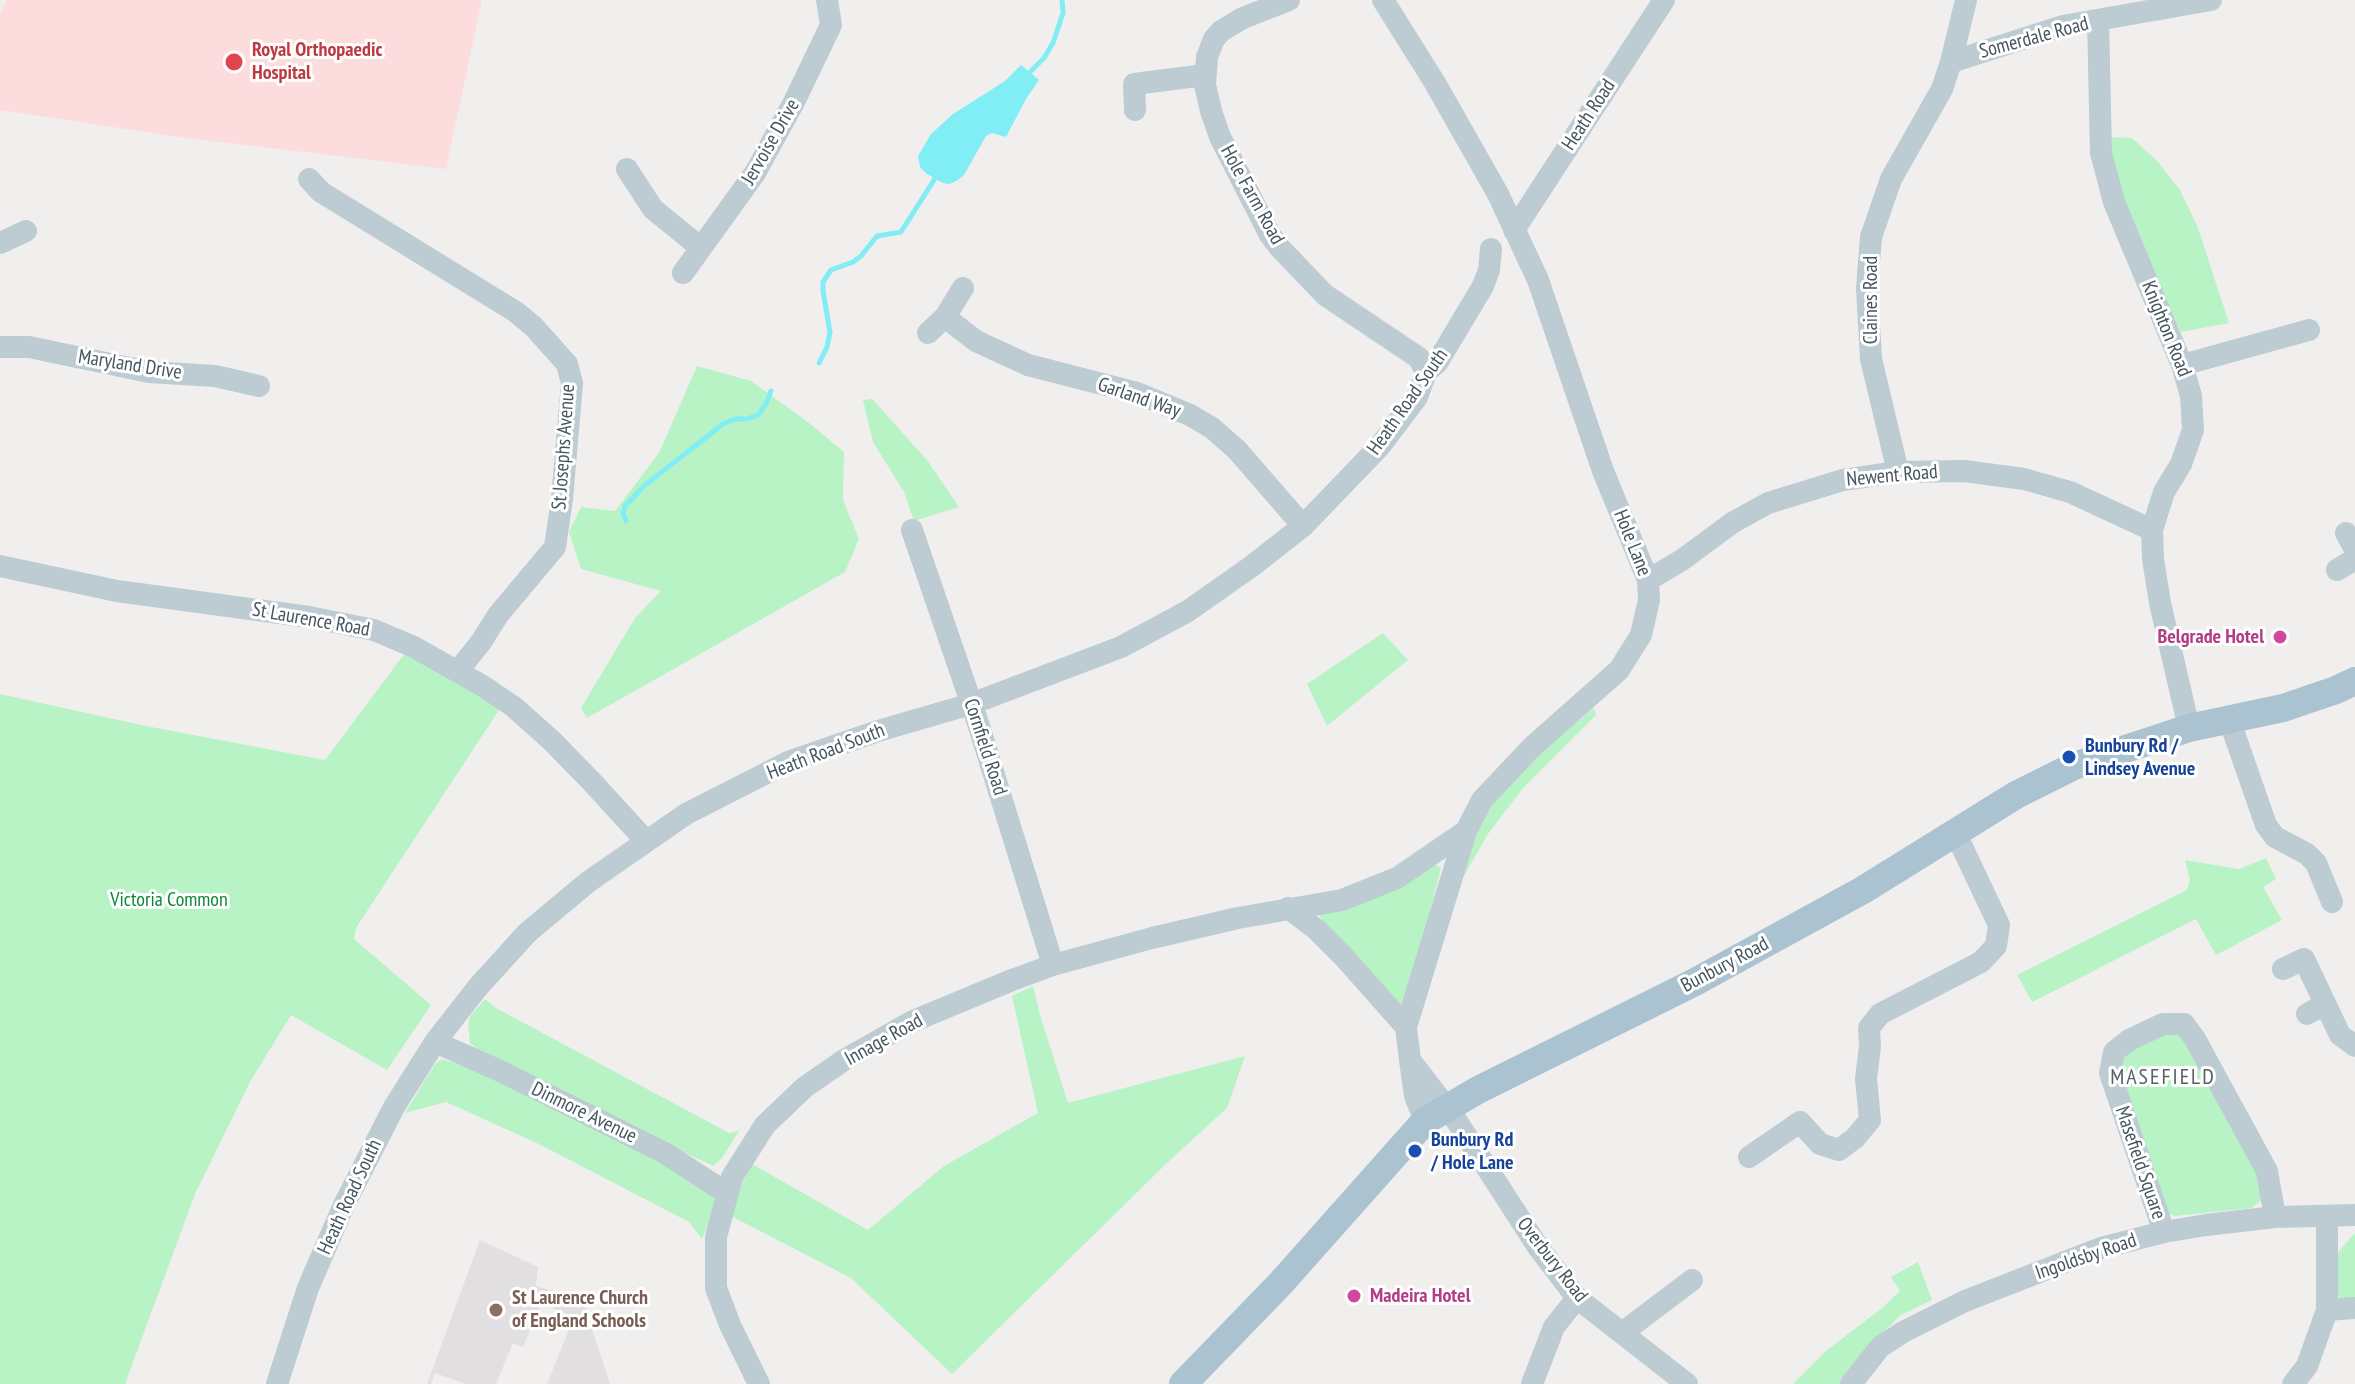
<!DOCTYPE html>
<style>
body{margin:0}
canvas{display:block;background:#f1eeee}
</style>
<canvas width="2355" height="1384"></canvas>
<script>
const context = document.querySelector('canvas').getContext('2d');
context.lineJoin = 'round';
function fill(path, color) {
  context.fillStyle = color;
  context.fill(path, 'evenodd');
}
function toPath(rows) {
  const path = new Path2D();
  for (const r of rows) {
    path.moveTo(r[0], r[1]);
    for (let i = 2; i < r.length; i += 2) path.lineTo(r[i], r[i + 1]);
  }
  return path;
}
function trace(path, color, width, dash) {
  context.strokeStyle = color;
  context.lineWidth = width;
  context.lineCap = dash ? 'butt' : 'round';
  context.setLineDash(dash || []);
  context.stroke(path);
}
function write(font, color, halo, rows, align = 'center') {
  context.font = font + ' "PT Sans Narrow",sans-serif';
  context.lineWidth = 6;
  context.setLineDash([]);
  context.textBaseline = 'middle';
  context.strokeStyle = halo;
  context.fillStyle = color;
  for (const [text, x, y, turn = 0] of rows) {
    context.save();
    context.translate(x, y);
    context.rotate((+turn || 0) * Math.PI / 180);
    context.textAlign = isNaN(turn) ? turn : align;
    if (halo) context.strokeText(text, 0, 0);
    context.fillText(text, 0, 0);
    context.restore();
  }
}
const education = toPath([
 [480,1240,538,1267,536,1286,582,1299,610,1384,547,1384,574,1317,541,1303,523,1347,513,1343,496,1384,466,1384,435,1373,431,1384,427,1384]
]);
const medical = toPath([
 [7,0,482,0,446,169,179,137,0,110,0,14]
]);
const green = toPath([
 [2109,137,2132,138,2158,162,2180,190,2198,228,2229,323,2181,332,2122,204,2111,163],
 [697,366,751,381,809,423,844,452,843,500,859,539,845,572,587,718,581,708,635,618,661,591,581,569,569,532,581,507,615,511,659,453],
 [872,399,927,460,959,507,914,521,904,492,873,442,863,400],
 [1383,633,1408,660,1327,726,1307,684],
 [405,653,458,680,499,710,356,928,354,939,431,1005,387,1070,291,1015,250,1082,195,1194,125,1384,0,1384,0,694,146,726,325,760],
 [1594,708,1596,715,1524,787,1488,834,1458,886,1474,824,1519,770],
 [2266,858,2276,879,2263,887,2282,920,2216,955,2196,919,2032,1002,2017,975,2187,890,2190,880,2185,860,2239,869],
 [1434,865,1441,867,1429,917,1401,1011,1316,912],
 [1033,986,1040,1015,1068,1103,1245,1056,1227,1108,1169,1161,952,1374,851,1278,731,1216,736,1195,752,1164,868,1230,944,1166,1038,1113,1012,996],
 [485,999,496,1008,729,1133,739,1131,722,1158,713,1166,491,1060,470,1043,468,1025,470,1016],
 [2169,1031,2182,1034,2263,1171,2263,1199,2252,1208,2175,1216,2170,1214,2165,1209,2121,1077,2120,1068,2124,1058,2131,1051],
 [442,1059,494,1076,644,1153,713,1192,715,1206,702,1239,689,1222,539,1144,446,1102,405,1113,435,1064],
 [2355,1233,2355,1301,2342,1303,2336,1290,2337,1259,2339,1251],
 [1918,1262,1932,1300,1901,1315,1872,1343,1839,1384,1793,1384,1827,1350,1881,1309,1900,1291,1891,1277]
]);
const water = toPath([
 [1021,65,1039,80,1026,99,1006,137,992,133,986,136,964,175,958,180,950,184,943,183,927,174,920,167,918,156,931,134,953,114,1005,81]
]);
const stream = toPath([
 [1031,71,1044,58,1053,43,1063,13,1062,0],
 [819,363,827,347,830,332,823,291,823,282,831,270,853,262,861,256,877,236,901,232,934,180],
 [626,521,623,514,625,506,644,486,723,424,735,419,747,419,758,415,766,404,771,391]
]);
const minor = toPath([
 [1289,0,1243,18,1221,31,1214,39,1207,57,1205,85,1211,111,1220,137,1270,235,1280,248,1325,295,1419,358,1426,372],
 [1383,0,1435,83,1498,194,1538,280,1603,471,1648,580,1649,600,1641,635,1619,670,1532,747,1482,800,1466,831,1406,1027,1410,1060],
 [2098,20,2101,153,2114,202,2182,365,2191,396,2193,430,2181,464,2164,492,2152,530,2153,559,2160,603,2189,728],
 [1951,62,2063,26,2211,0],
 [1135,110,1134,84,1205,75],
 [627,169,653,209,701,248],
 [309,179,321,192,516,312,534,327,567,364,572,383,562,499,555,547,498,615,481,642,458,671],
 [1514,230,1664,0],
 [0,243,26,231],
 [683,273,755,173,793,104,831,25,827,0],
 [945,317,976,341,1028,365,1137,393,1190,415,1212,428,1237,450,1303,526],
 [928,333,945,317,963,288],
 [0,347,29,347,149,372,215,376,259,386],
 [2182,365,2309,330],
 [1898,472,1871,359,1867,288,1871,237,1891,179,1942,89,1951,62,1966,0],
 [912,530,977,720,1053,965],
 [2346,533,2355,549],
 [0,566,117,591,309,617,374,630,414,647,483,686,514,707,552,741,592,782,646,841],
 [2337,570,2355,559],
 [1648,580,1682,560,1732,523,1768,503,1843,480,1898,472,1964,471,2024,479,2070,492,2152,530],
 [2229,719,2266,825,2275,837,2307,854,2316,863,2332,902],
 [1288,908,1316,929,1344,957,1406,1027],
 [2283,969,2304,959,2340,1035,2355,1046],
 [2307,1014,2325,1004],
 [435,1042,498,1070,665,1153,728,1194],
 [1425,1121,1415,1096,1410,1060,1456,1120,1538,1247,1577,1298,1687,1384],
 [1749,1157,1800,1122,1820,1144,1839,1150,1855,1138,1870,1120,1866,1079,1870,1046,1869,1028,1880,1014,1981,962,1996,946,1999,925,1955,832],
 [2164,1232,2110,1073,2114,1052,2129,1040,2163,1024,2184,1024,2195,1039,2267,1171,2275,1217],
 [2327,1310,2355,1308],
 [1622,1333,1692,1280],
 [277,1384,308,1288,344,1205,394,1107,435,1042,478,987,527,933,588,882,686,814,788,762,878,731,971,704,1121,647,1188,611,1252,566,1303,526,1380,446,1417,397,1426,372,1437,363,1483,286,1489,270,1491,249],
 [759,1384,730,1325,716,1288,716,1237,732,1177,765,1125,805,1087,844,1060,911,1022,1012,980,1053,965,1152,938,1238,918,1342,900,1397,878,1466,831],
 [1532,1384,1554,1327,1577,1298],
 [1851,1384,1880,1347,1903,1332,1965,1301,2101,1248,2164,1232,2206,1225,2275,1217,2355,1215],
 [2293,1384,2307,1366,2327,1310,2327,1217]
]);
const major = toPath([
 [1183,1384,1280,1284,1425,1121,1478,1090,1695,982,1863,890,2016,795,2074,766,2189,728,2283,708,2336,690,2355,681]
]);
const markers = [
 [234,62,10,"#e0444e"],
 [2280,637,8,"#d1479c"],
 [2069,757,8,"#1a4fb4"],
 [1415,1151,8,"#1a4fb4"],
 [1354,1296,8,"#d1479c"],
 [496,1310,8,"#8d6e63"]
];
const streetNames = [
 ["Somerdale Road",2034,38,-15],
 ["Heath Road",1589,115,-57],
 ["Jervoise Drive",771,142,-60],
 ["Hole Farm Road",1252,195,61],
 ["Claines Road",1871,300,-90],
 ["Knighton Road",2166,329,68],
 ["Maryland Drive",130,365,9],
 ["Garland Way",1139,398,19],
 ["Heath Road South",1408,402,-55],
 ["St Josephs Avenue",564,447,-86],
 ["Newent Road",1892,476,-5],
 ["Hole Lane",1632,543,68],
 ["St Laurence Road",311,620,10],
 ["Cornfield Road",985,747,72],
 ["Heath Road South",826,752,-21],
 ["Bunbury Road",1725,965,-28],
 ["Innage Road",884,1040,-29],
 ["Dinmore Avenue",584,1113,26],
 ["Masefield Square",2140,1163,71],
 ["Heath Road South",350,1197,-65],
 ["Ingoldsby Road",2086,1257,-19],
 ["Overbury Road",1552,1260,52]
];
const healthNames = [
 ["Royal Orthopaedic",252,50],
 ["Hospital",252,73]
];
const hotelNames = [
 ["Belgrade Hotel",2264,637],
 ["Madeira Hotel",1370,1296,"left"]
];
const transitNames = [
 ["Bunbury Rd /",2085,746],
 ["Lindsey Avenue",2085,769],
 ["Bunbury Rd",1431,1140],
 ["/ Hole Lane",1431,1163]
];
const parkNames = [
 ["Victoria Common",169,900]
];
const educationNames = [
 ["St Laurence Church",512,1298],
 ["of England Schools",512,1321]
];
const neighbourhoodNames = [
 ["MASEFIELD",2163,1078]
];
fill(education, '#e2dfe1');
fill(medical, '#fddcde');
fill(green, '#b8f3c6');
fill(water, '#81edf4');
trace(stream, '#81edf4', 5);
trace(minor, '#bdccd2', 22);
trace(major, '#abc3d0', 28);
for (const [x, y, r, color] of markers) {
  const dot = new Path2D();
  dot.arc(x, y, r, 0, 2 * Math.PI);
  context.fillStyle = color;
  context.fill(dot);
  trace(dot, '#fff', 3);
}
write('20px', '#45555d', '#fff', streetNames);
write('bold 20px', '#be3a42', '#fff', healthNames, 'left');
write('bold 20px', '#b23c85', '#fff', hotelNames, 'right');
write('bold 20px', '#164399', '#fff', transitNames, 'left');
write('20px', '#0e8638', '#fff', parkNames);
write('bold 20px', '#785e54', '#fff', educationNames, 'left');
context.letterSpacing = '2px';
write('22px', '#5a6064', '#fff', neighbourhoodNames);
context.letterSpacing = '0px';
</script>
